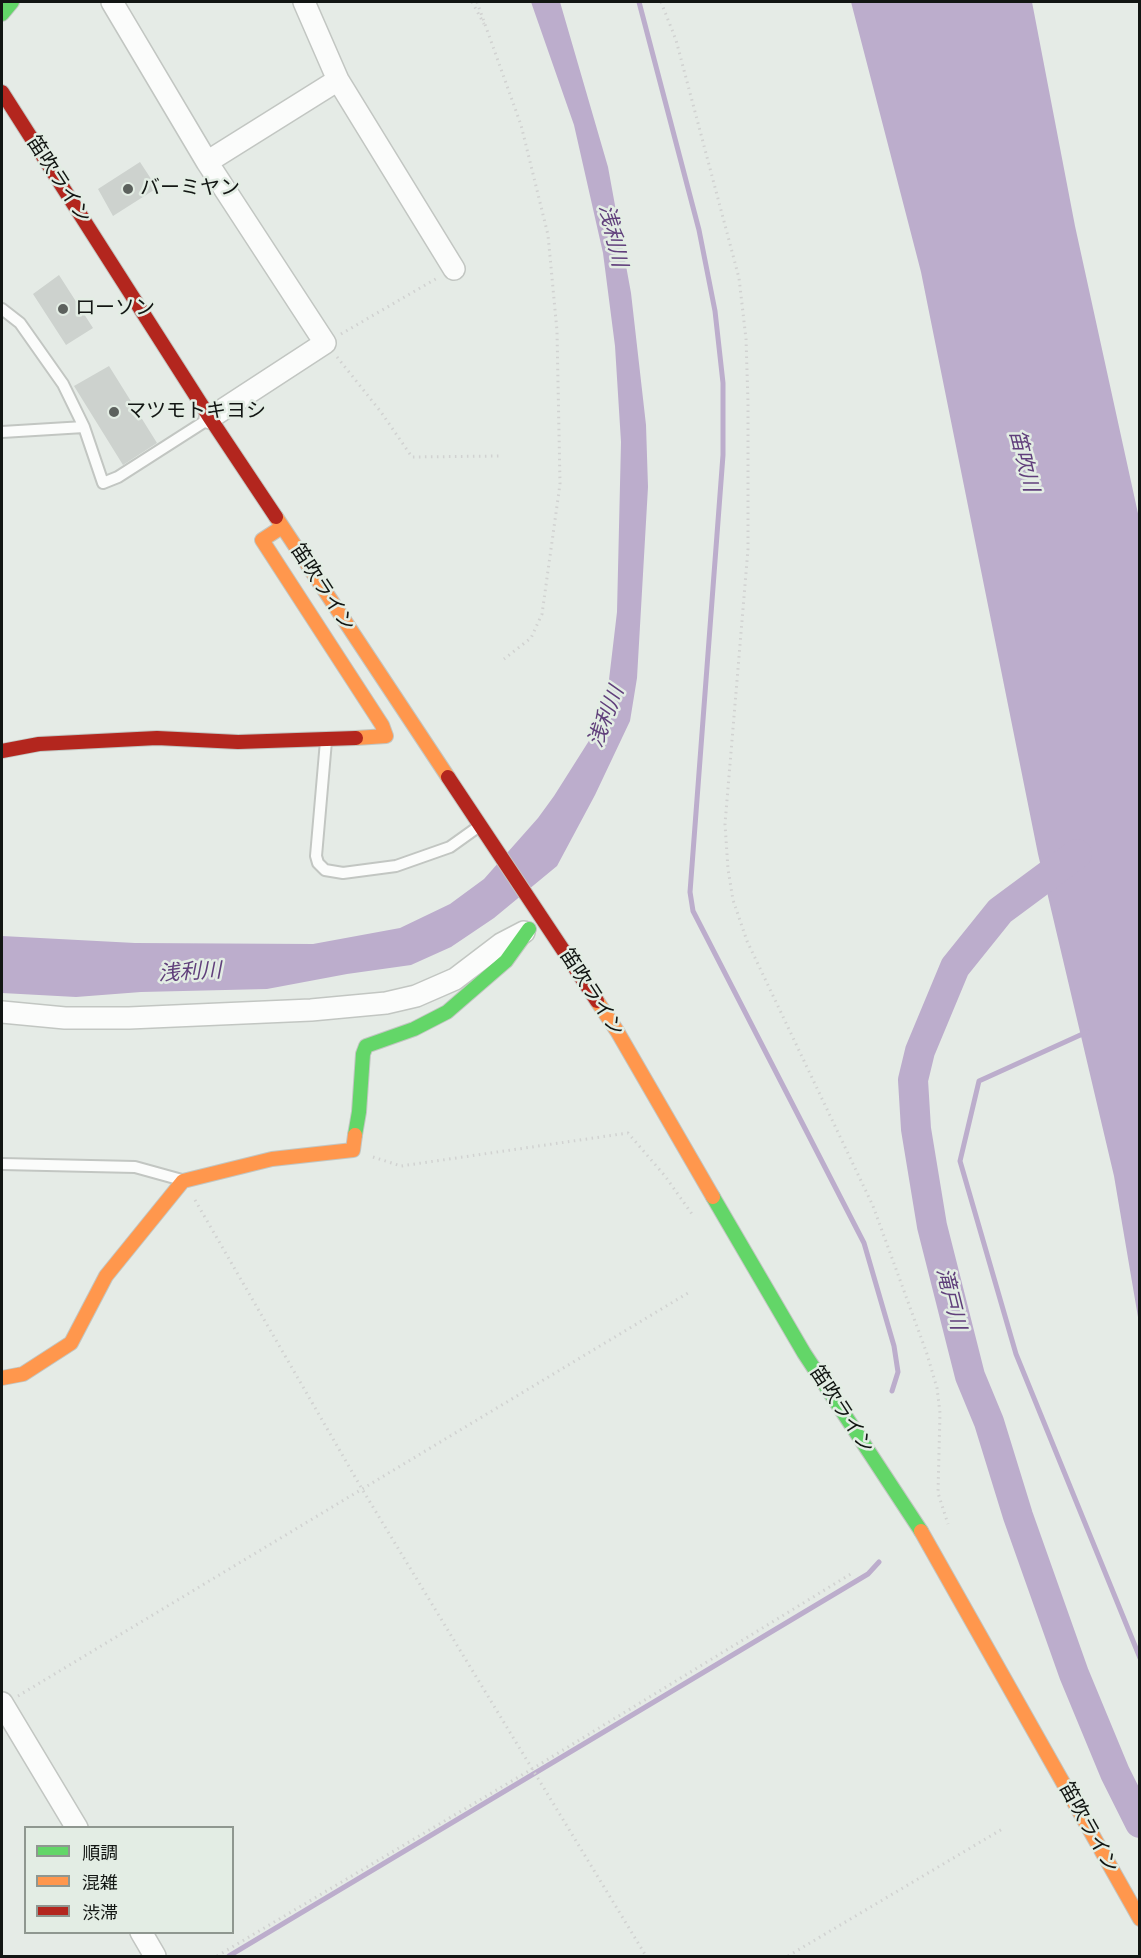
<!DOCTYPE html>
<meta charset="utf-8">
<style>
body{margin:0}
#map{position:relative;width:1141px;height:1958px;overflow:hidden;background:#e5ebe6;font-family:"DM Sans","Noto Sans JP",sans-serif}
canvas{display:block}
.frame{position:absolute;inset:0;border:3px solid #121613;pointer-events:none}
.legend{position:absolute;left:24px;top:1826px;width:210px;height:108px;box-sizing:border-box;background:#e3ede4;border:2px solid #8f9790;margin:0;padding:8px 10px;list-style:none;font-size:18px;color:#121613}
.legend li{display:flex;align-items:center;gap:12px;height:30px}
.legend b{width:30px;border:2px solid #8f9790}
</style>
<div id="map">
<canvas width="1141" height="1958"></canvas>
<div class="frame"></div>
<ul class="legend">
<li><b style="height:8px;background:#63d668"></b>順調</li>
<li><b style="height:8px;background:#ff974d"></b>混雑</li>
<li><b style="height:8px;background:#b3261e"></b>渋滞</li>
</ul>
</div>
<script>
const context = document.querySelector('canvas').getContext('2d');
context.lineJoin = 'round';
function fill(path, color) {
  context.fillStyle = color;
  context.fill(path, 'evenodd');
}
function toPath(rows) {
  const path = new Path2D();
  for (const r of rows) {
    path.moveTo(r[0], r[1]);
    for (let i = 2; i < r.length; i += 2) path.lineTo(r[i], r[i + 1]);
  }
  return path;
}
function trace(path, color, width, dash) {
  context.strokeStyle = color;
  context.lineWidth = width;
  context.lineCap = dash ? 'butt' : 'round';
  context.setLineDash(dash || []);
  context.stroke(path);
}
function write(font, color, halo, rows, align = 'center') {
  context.font = font + ' "DM Sans","Noto Sans JP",sans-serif';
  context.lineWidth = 5;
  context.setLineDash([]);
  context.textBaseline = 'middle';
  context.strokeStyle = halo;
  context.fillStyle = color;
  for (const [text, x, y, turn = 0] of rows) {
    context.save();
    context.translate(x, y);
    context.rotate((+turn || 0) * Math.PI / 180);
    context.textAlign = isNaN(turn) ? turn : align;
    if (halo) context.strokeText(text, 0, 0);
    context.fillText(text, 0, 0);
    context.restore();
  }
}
const water = toPath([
 [531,2,560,2,608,167,631,293,646,425,648,487,637,678,630,721,595,795,557,866,494,918,451,947,411,965,347,974,267,989,141,992,76,997,2,993,2,936,135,943,313,944,400,928,450,904,484,879,538,818,554,796,592,736,608,688,617,612,621,442,615,346,603,253,574,125],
 [851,2,1032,2,1075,226,1139,518,1139,1323,1114,1176,1038,854,921,272]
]);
const stream = toPath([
 [639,2,699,230,715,311,723,383,723,455,690,892,693,911,864,1243,894,1346,898,1372,892,1391],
 [1087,1032,979,1081,960,1161,1016,1354,1140,1658],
 [229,1956,868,1574,879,1562]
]);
const river = toPath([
 [1077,854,1000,911,955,967,920,1051,913,1080,916,1129,932,1226,970,1376,989,1422,1018,1516,1074,1674,1115,1773,1140,1823]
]);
const building = toPath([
 [140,162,157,188,113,216,98,189],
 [59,275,93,328,66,345,33,294],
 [109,366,157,443,123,465,74,386]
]);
const path = toPath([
 [472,2,484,24],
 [477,2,521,125,548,235,557,331,560,484,542,614,531,638,504,659],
 [661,2,676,40,739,278,746,339,748,402,748,549,725,824,728,869,733,900,747,941,873,1206,927,1354,937,1388,940,1413,938,1493,948,1524],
 [341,334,439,277],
 [337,357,381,412,412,457,499,456],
 [373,1157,401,1166,628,1133,665,1176,692,1214],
 [195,1200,362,1489,646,1956],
 [18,1696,688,1293],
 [217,1956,532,1769,854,1572],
 [788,1956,1004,1828]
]);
const lane = toPath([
 [2,309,20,323,63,384,84,427,103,483,118,477,207,420],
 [2,432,84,427],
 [326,741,316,856,318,863,325,870,343,873,396,866,450,847,478,827],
 [2,1164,135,1167,182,1180]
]);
const street = toPath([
 [112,2,207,162,325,343,210,418],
 [304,2,338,80,454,269],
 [207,162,338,80],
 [2,1012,65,1018,129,1018,311,1010,386,1003,416,996,455,979,501,944,524,932],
 [2,1703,77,1828],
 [141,1932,155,1956]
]);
const fast = toPath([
 [2,14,12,2],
 [355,1135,359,1112,363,1054,366,1046,414,1029,447,1012,506,961,529,929],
 [713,1197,804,1353,921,1531]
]);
const slow = toPath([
 [276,517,448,777],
 [282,527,262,540,382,725,386,736,356,738],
 [597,1001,617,1031,713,1197],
 [2,1378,23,1374,71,1343,106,1276,183,1181,272,1159,353,1150,355,1135],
 [921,1531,1140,1919]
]);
const jam = toPath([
 [2,92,210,418,276,517],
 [2,751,39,744,157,738,238,742,356,738],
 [448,777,597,1001]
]);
const markers = [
 [128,189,6,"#5c615d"],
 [63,309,6,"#5c615d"],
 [114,412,6,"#5c615d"]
];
const streetNames = [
 ["笛吹ライン",58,180,57],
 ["笛吹ライン",322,588,57],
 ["笛吹ライン",591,993,57],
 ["笛吹ライン",841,1410,57],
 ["笛吹ライン",1088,1828,61]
];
const poiNames = [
 ["バーミヤン",140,189],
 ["ローソン",75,309],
 ["マツモトキヨシ",126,412]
];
const waterNames = [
 ["浅利川",612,236,77],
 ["笛吹川",1023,461,76],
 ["浅利川",607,717,-69],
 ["浅利川",190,973,-3],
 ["滝戸川",950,1299,76]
];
fill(water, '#bcadcc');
trace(stream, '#bcadcc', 5);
trace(river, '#bcadcc', 30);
fill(building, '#cdd2ce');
trace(lane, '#c2c6c2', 14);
trace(street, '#c2c6c2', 24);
trace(fast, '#c2c6c2', 16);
trace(slow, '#c2c6c2', 16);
trace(jam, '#c2c6c2', 16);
trace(path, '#d1d2d1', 3, [1.5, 4.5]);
trace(lane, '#fbfcfb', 10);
trace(street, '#fbfcfb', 21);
trace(fast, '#63d668', 14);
trace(slow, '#ff974d', 14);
trace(jam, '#b3261e', 14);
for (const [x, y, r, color] of markers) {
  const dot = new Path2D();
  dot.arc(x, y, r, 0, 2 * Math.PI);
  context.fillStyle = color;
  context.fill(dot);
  trace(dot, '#e3ede4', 2);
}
write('20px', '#121613', '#e3ede4', streetNames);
write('20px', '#121613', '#e3ede4', poiNames, 'left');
write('italic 21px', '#603f7b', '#e3ede4', waterNames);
</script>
